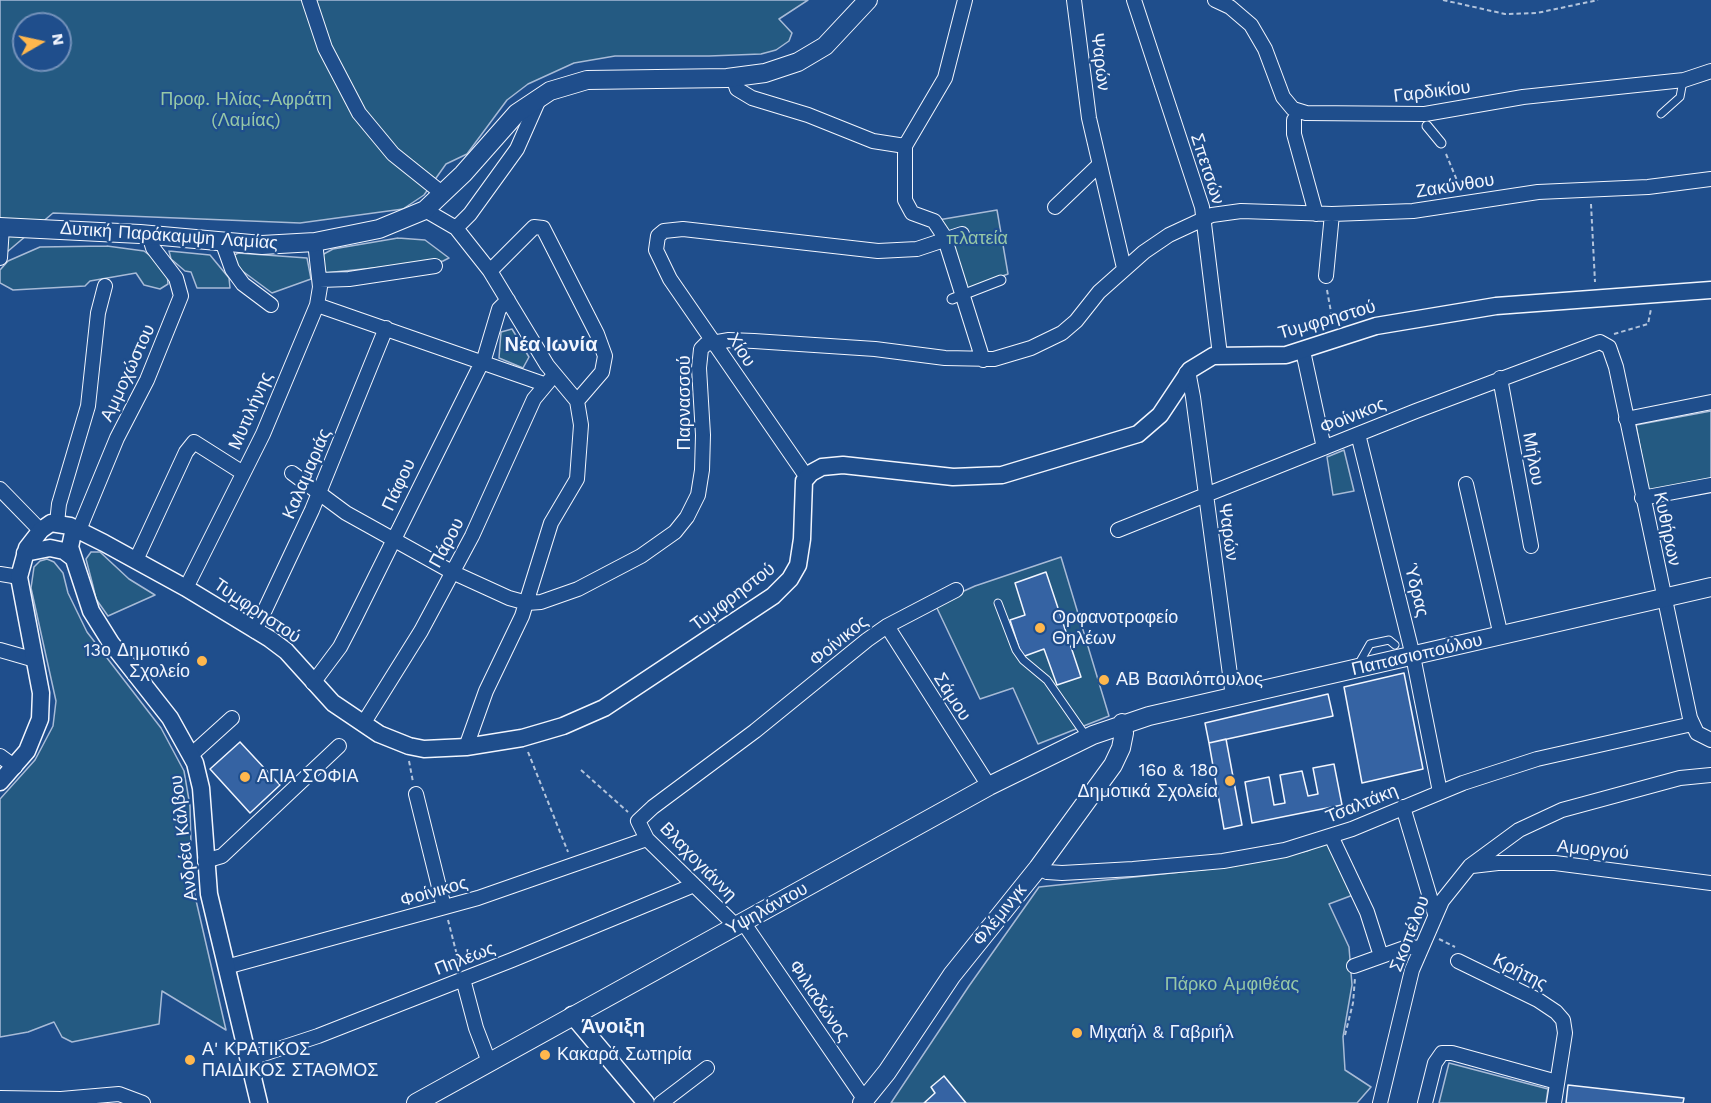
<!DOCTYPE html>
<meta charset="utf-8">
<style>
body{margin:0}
#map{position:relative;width:1711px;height:1103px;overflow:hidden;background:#1f4e8c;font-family:"Work Sans",sans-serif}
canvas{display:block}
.north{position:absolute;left:12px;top:12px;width:60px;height:60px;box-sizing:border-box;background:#1f4e8c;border:2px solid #7391ba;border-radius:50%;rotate:81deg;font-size:16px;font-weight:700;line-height:24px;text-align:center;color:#f2f6ff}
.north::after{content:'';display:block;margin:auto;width:21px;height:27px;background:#ffb74d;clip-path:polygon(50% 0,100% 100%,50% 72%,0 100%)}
</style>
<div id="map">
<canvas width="1711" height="1103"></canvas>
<div class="north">N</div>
</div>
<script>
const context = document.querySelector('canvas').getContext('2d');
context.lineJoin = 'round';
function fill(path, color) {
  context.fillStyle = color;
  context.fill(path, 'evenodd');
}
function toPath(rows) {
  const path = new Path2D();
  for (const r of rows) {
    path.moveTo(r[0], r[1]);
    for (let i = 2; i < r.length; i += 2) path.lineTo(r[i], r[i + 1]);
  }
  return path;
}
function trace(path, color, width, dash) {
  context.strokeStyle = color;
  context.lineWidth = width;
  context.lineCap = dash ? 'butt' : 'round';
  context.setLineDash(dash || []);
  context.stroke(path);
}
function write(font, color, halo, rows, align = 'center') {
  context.font = font + ' "Work Sans",sans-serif';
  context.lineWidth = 4.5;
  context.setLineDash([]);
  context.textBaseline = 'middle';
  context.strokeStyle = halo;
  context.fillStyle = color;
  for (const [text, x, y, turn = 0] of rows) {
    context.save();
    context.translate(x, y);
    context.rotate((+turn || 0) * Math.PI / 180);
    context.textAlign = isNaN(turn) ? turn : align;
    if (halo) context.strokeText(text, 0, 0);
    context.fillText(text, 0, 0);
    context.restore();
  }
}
const green = toPath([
 [0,0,808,0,779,19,792,33,789,41,776,50,761,54,709,56,615,56,574,63,528,84,507,100,467,154,446,164,424,195,403,209,300,223,53,213,0,258,0,0],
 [24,24,60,24,60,60,24,60,24,24],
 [997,210,1008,274,966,289,938,220,997,210],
 [398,238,425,240,449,258,443,261,324,273,322,255,333,249,398,238],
 [107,246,144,251,161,264,167,273,168,284,160,289,144,285,136,273,90,281,85,286,13,290,0,283,0,270,8,261,40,247,107,246],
 [169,251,210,255,229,278,230,288,197,288,191,272,185,271,171,259,169,251],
 [238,253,307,258,311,279,272,293,241,270,233,260,233,256,238,253],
 [512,329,529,357,523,368,499,358,501,332,512,329],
 [1711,411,1711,479,1648,491,1636,425,1711,411],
 [1344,450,1354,491,1333,495,1327,457,1344,450],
 [91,552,100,552,129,579,155,595,108,616,96,599,93,586,86,559,91,552],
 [1061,557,1109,716,1038,744,1013,688,980,699,935,604,975,586,1061,557],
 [47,559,54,562,63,573,68,593,87,632,161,728,184,771,190,806,192,883,226,1030,162,991,159,1024,72,1042,62,1037,54,1022,28,1032,0,1037,0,799,35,760,53,726,56,701,31,588,34,567,40,561,47,559],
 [1327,842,1353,895,1329,904,1349,947,1352,985,1343,1037,1345,1070,1371,1087,1357,1103,891,1103,969,986,1039,887,1229,867,1307,851,1327,842],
 [1449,1063,1548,1089,1546,1103,1439,1103,1449,1063]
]);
const building = toPath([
 [1046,572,1081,677,1057,685,1044,649,1022,657,1010,620,1025,615,1015,583,1046,572],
 [1404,673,1423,769,1362,783,1344,687,1404,673],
 [1328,694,1333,716,1209,743,1205,723,1328,694],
 [1226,739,1242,825,1224,829,1209,743,1226,739],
 [240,742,280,785,250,813,210,769,240,742],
 [1334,764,1342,805,1252,823,1245,782,1269,777,1274,805,1285,803,1280,775,1302,771,1308,796,1318,794,1313,768,1334,764],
 [944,1076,966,1103,924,1103,935,1093,931,1087,944,1076],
 [1568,1085,1684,1098,1683,1103,1566,1103,1568,1085]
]);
const path = toPath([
 [1443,0,1505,14,1537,13,1598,0],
 [1446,154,1461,190],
 [1591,204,1595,282],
 [1327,290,1333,323],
 [1614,334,1648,324,1651,309],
 [528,752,568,852],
 [409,761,413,782],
 [581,770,628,812],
 [448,920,460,967],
 [1439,939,1455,947],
 [1345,1035,1353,1003,1355,978]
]);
const service = toPath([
 [1661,114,1680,97,1683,81],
 [998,603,1016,650,1023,660,1047,680,1086,736],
 [1358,665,1370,644,1389,640,1395,645]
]);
const pedestrian = toPath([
 [1427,126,1441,143],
 [952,299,1001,280]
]);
const minor = toPath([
 [309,0,325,48,359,113,393,154,443,194],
 [965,0,945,78,905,146,905,200,912,213,934,221,944,236,983,360],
 [1074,0,1089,118,1124,268],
 [1134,0,1202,207,1220,355],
 [1215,0,1230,7,1251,25,1265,49,1283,97,1293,109,1306,113,1425,114,1523,97,1684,80,1711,71],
 [733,77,737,89,752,98,808,115,873,141,905,146],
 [1294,120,1294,134,1316,214],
 [1055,207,1099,165],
 [425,210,456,228,490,271,547,365,577,401,581,425,577,479,551,523,522,616,486,691,466,747],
 [456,228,470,214,517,149,540,97],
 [222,241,232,269,243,284,271,305],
 [0,258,2,227],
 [490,271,534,227,543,228,597,334,605,356,602,372,577,401],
 [1326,276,1332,214],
 [320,280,349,279,435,266],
 [317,305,544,384],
 [1303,351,1324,448],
 [1186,373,1189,376,1193,397,1233,697],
 [1500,378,1531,546],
 [1626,419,1711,402],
 [1358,434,1413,656,1440,792],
 [292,473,346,513,452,572,509,598,527,603,541,602,578,589,641,556,675,532,687,517,698,495,702,470,703,435,699,368,701,349,706,344,729,340,754,341,875,349,945,358,994,359,1031,348,1062,333,1076,321,1099,292,1144,252,1169,235,1212,215,1241,211,1332,214,1413,211,1538,192,1648,187,1711,179],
 [806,476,670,279,656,250,658,236,664,231,683,229,878,251,917,249,962,234],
 [1466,484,1501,636],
 [0,489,41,531],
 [1642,498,1711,485],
 [57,523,59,504,88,406,98,313,105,286],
 [79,530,117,438,147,380,181,296,176,278,153,248,149,235],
 [1118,530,1416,411,1600,342,1609,347,1616,367,1690,718,1697,733,1711,740],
 [136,560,186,452,194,442,243,473],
 [0,574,19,577],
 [186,588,263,434,317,305,320,287,315,242],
 [887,626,989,786],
 [255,631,312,510,386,328],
 [0,650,35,660],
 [313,683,340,647,354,620,485,356,499,309,508,300],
 [363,724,421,631,472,536,534,399,554,375],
 [191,755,232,718],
 [0,756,15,767],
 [416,794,444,907],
 [1403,807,1435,914],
 [1331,836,1367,912,1381,956],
 [205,861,222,856,339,746],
 [1472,866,1498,863,1555,863,1711,883],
 [1038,868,1047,872,1062,873,1133,869,1223,861,1285,850,1352,829,1463,783,1537,759,1692,724],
 [743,922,865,1100],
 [736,926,647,839,638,821,653,807,755,731,867,640,887,626,956,590],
 [1458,961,1538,1000,1556,1012,1563,1020,1565,1033,1554,1103],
 [1354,966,1407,947,1421,948],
 [226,967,478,898,647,839],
 [463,979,476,1028,489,1062],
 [248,1059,318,1036,512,960,694,885],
 [0,1098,61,1099,119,1094,143,1103],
 [661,1103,707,1068],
 [1380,1103,1412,970,1442,901,1470,866,1519,830,1562,810,1680,778,1711,775],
 [1425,1103,1435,1063,1442,1053,1452,1053,1557,1082]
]);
const tertiary = toPath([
 [74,528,70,547,91,611,111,643,170,718,195,763,201,788,209,894,259,1103],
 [25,553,50,548,64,551,72,557],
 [0,782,27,751,40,719,41,693,19,577,27,548,41,530,51,523,70,526,104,543,186,588,270,639,286,651,333,703,379,734,409,746,424,749,466,747,522,738,563,726,604,708,773,596,790,579,798,565,802,539,804,481,811,473,822,467,843,465,953,477,1002,475,1138,434,1160,415,1190,370,1213,356,1286,355,1376,326,1496,306,1711,290],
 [572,1015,646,1103]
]);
const secondary = toPath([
 [0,227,140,234,262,245,315,242,379,229,425,210,463,174,517,113,550,91,587,80,727,78,765,73,798,62,825,46,868,0],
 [416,1103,989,786,1093,735,1149,716,1711,587],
 [862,1103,887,1072,952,975,1038,868,1113,765,1121,748,1124,733,1122,723]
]);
const markers = [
 [1040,628,6,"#ffb74d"],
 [202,661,6,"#ffb74d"],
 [1104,680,6,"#ffb74d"],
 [245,777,6,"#ffb74d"],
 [1230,781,6,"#ffb74d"],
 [1077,1033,6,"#ffb74d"],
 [545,1055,6,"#ffb74d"],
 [190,1060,6,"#ffb74d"]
];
const streetNames = [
 ["Ψαρών",1100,62,83],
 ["Γαρδικίου",1432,92,-7],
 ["Σπετσών",1207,169,72],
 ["Ζακύνθου",1455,186,-9],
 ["Δυτική Παράκαμψη Λαμίας",169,236,4],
 ["Τυμφρηστού",1327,320,-16],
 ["Χίου",741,350,57],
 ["Αμμοχώστου",128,373,-65],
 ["Παρνασσού",685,403,-90],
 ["Μυτιλήνης",251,411,-66],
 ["Φοίνικος",1353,416,-22],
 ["Μήλου",1533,459,80],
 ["Καλαμαριάς",307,474,-67],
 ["Πάφου",399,485,-65],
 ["Κυθήρων",1667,529,78],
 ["Ψαρών",1228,532,82],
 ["Πάρου",447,543,-62],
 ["Ύδρας",1416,590,76],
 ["Τυμφρηστού",733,597,-37],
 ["Τυμφρηστού",257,611,34],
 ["Φοίνικος",839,641,-39],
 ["Παπασιοπούλου",1417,655,-13],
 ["Σάμου",952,697,57],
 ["Τσαλτάκη",1362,804,-22],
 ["Ανδρέα Κάλβου",184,838,-97],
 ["Αμοργού",1593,850,6],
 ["Βλαχογιάννη",698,862,46],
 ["Φοίνικος",434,892,-16],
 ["Υψηλάντου",767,909,-29],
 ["Φλέμινγκ",1000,915,-51],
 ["Σκοπέλου",1410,934,-69],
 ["Πηλέως",465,959,-21],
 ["Κρήτης",1520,972,27],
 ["Φιλιαδώνος",819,1001,56]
];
const parkNames = [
 ["Προφ. Ηλίας-Αφράτη",246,100],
 ["(Λαμίας)",246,121],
 ["πλατεία",977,239],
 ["Πάρκο Αμφιθέας",1232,985]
];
const poiNames = [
 ["Ορφανοτροφείο",1052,618],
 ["Θηλέων",1052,639],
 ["13ο Δημοτικό",190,651,"right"],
 ["Σχολείο",190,672,"right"],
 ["ΑΒ Βασιλόπουλος",1116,680],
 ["16ο & 18ο",1218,771,"right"],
 ["Δημοτικά Σχολεία",1218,792,"right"],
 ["ΑΓΙΑ ΣΟΦΙΑ",257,777],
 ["Μιχαήλ & Γαβριήλ",1089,1033],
 ["Α' ΚΡΑΤΙΚΟΣ",202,1050],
 ["ΠΑΙΔΙΚΟΣ ΣΤΑΘΜΟΣ",202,1071],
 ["Κακαρά Σωτηρία",557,1055]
];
const neighbourhoodNames = [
 ["Νέα Ιωνία",551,345],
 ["Άνοιξη",613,1027]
];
fill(green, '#245a82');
trace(green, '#a8bbd7', 1.5);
fill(building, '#3563a3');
trace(building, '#f2f6ff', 1.5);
trace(service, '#f2f6ff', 9);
trace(pedestrian, '#f2f6ff', 11);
trace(minor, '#f2f6ff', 16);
trace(tertiary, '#f2f6ff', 19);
trace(secondary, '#f2f6ff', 20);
trace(path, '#b3c4dc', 2, [4.5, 3]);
trace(service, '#1f4e8c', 7);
trace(pedestrian, '#1f4e8c', 9);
trace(minor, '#1f4e8c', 14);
trace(tertiary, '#1f4e8c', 16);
trace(secondary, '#1f4e8c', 18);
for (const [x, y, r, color] of markers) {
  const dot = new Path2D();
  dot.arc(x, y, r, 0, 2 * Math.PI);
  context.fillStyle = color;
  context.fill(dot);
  trace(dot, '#1f4e8c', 2);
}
write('18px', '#f2f6ff', '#1f4e8c', streetNames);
write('18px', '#97c8a6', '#1f4e8c', parkNames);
write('18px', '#f2f6ff', '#1f4e8c', poiNames, 'left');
write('bold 20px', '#f2f6ff', '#1f4e8c', neighbourhoodNames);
</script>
